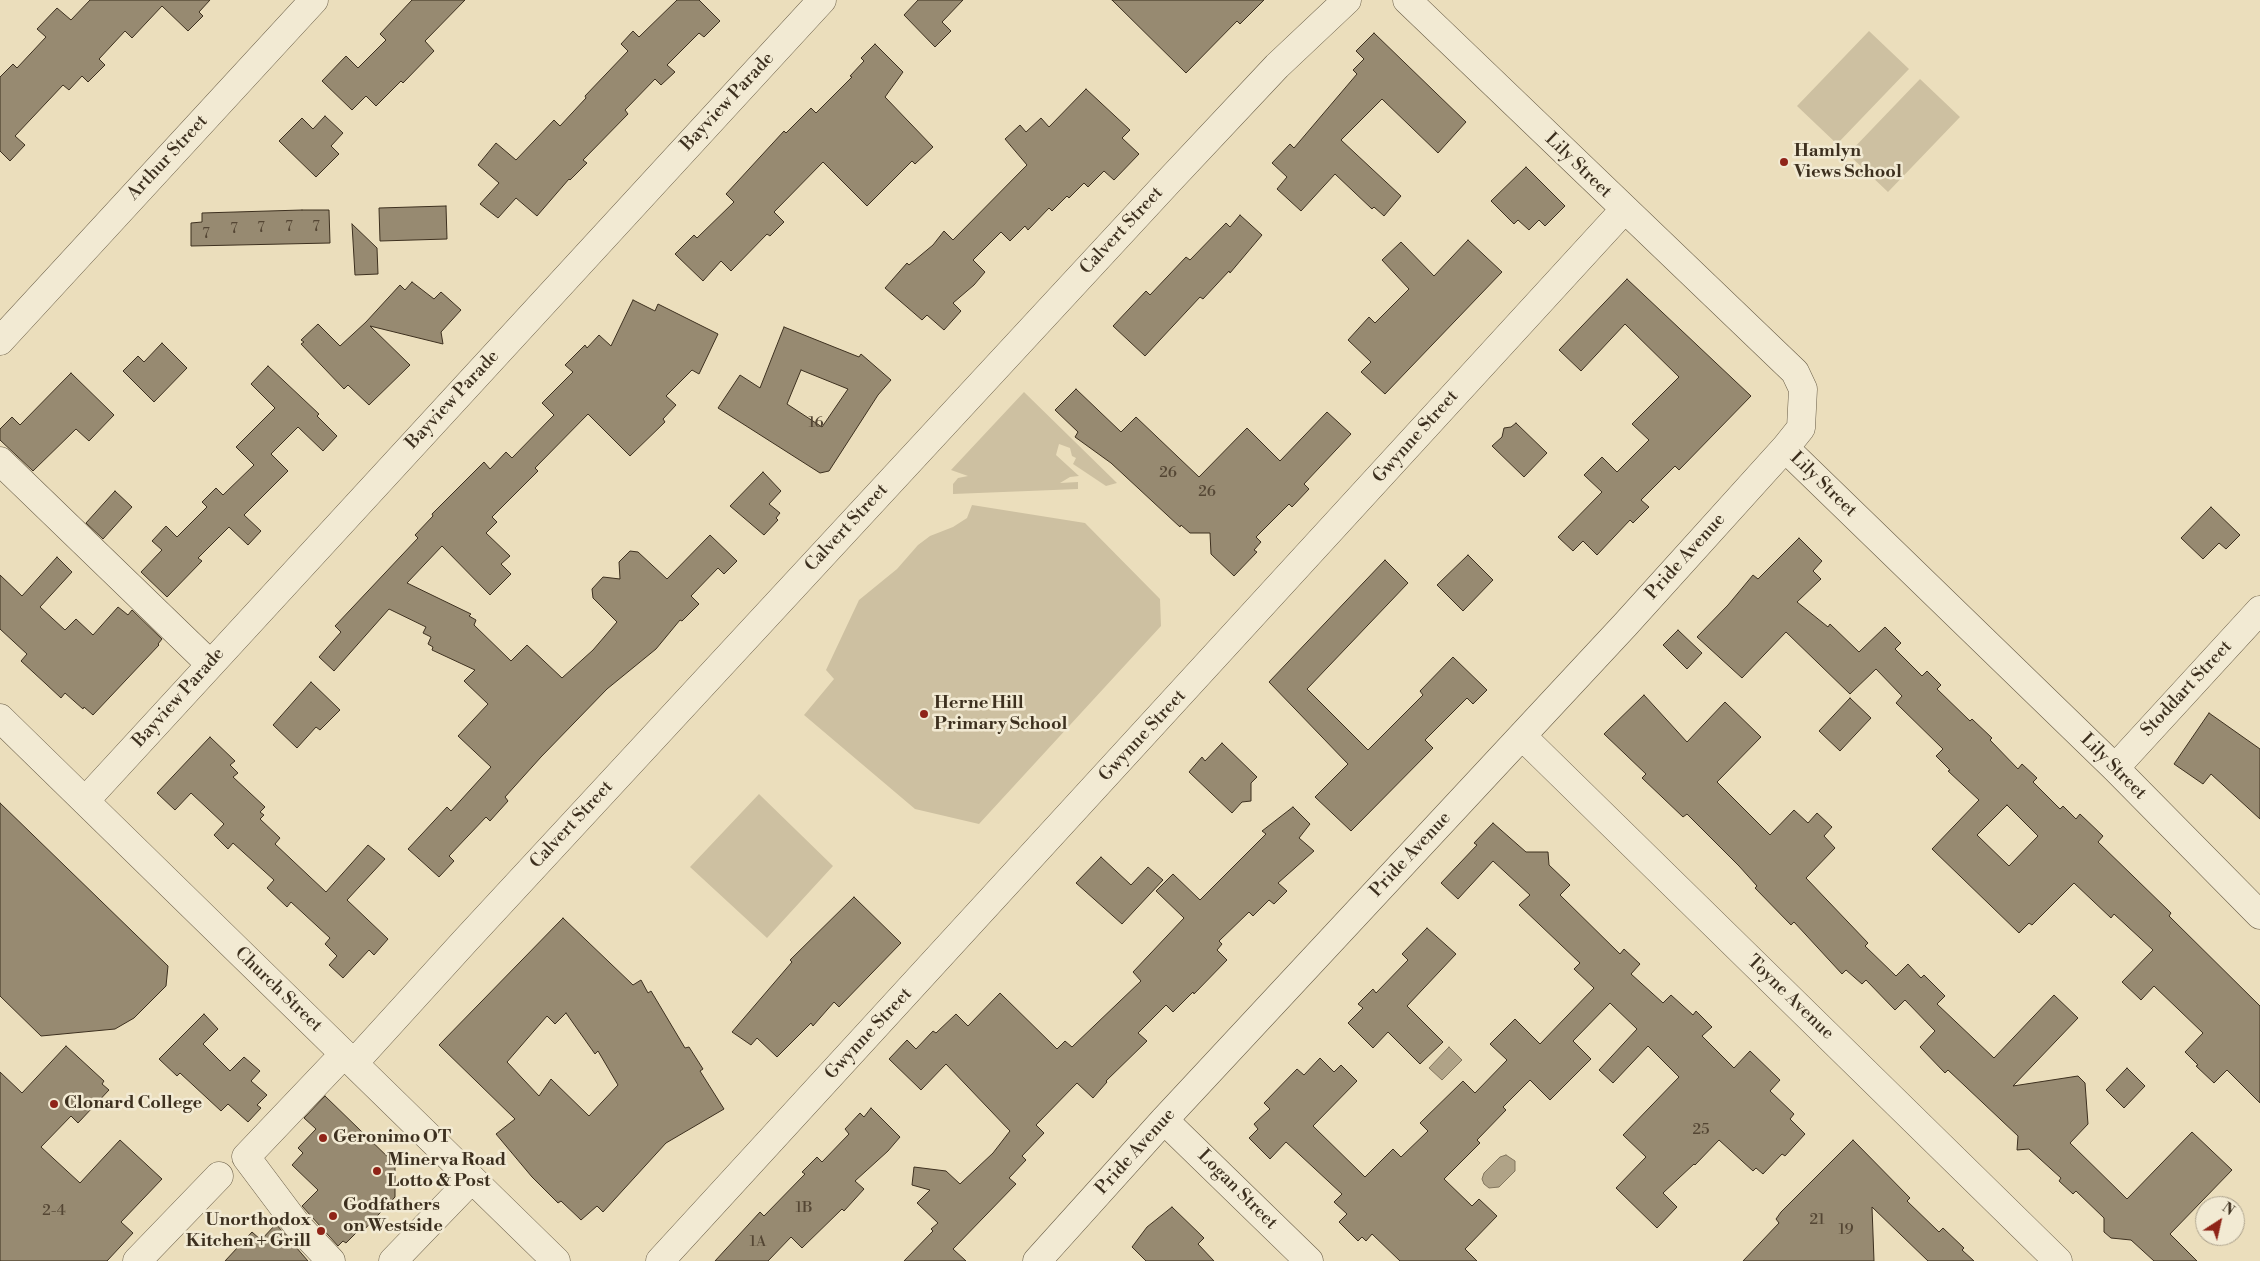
<!DOCTYPE html>
<style>
body{margin:0}
#map{position:relative;width:2260px;height:1261px;overflow:hidden;background:#ebdebc;font-family:"Libre Bodoni",serif}
canvas{display:block}
.north{position:absolute;left:2195px;top:1196px;width:50px;height:50px;box-sizing:border-box;background:#f2ead3;border:1px solid #aaa08b;border-radius:50%;rotate:35deg;font-size:14px;font-weight:700;line-height:20px;text-align:center;color:#3d301f}
.north::after{content:'';display:block;margin:auto;width:18px;height:22px;background:#8f2418;clip-path:polygon(50% 0,100% 100%,50% 72%,0 100%)}
</style>
<div id="map">
<canvas width="2260" height="1261"></canvas>
<div class="north">N</div>
</div>
<script>
const context = document.querySelector('canvas').getContext('2d');
context.lineJoin = 'round';
function fill(path, color) {
  context.fillStyle = color;
  context.fill(path, 'evenodd');
}
function toPath(rows) {
  const path = new Path2D();
  for (const r of rows) {
    path.moveTo(r[0], r[1]);
    for (let i = 2; i < r.length; i += 2) path.lineTo(r[i], r[i + 1]);
  }
  return path;
}
function trace(path, color, width, dash) {
  context.strokeStyle = color;
  context.lineWidth = width;
  context.lineCap = dash ? 'butt' : 'round';
  context.setLineDash(dash || []);
  context.stroke(path);
}
function write(font, color, halo, rows, align = 'center') {
  context.font = font + ' "Libre Bodoni",serif';
  context.lineWidth = 5;
  context.setLineDash([]);
  context.textBaseline = 'middle';
  context.strokeStyle = halo;
  context.fillStyle = color;
  for (const [text, x, y, turn = 0] of rows) {
    context.save();
    context.translate(x, y);
    context.rotate((+turn || 0) * Math.PI / 180);
    context.textAlign = isNaN(turn) ? turn : align;
    if (halo) context.strokeText(text, 0, 0);
    context.fillText(text, 0, 0);
    context.restore();
  }
}
const green = toPath([
 [1869,31,1909,69,1837,144,1797,106],
 [1920,79,1960,117,1888,192,1848,154],
 [1024,392,1117,483,1106,486,1073,464,1076,458,1072,456,1070,448,1059,444,1056,455,1079,476,1070,477,1060,483,1078,482,1078,489,953,494,953,484,958,478,968,476,951,470],
 [972,505,1085,523,1160,599,1161,626,979,824,915,809,804,715,834,679,826,670,859,600,897,569,918,545,930,536,953,527,967,518],
 [759,794,833,866,767,938,690,867]
]);
const water = toPath([
 [1449,1047,1462,1060,1442,1080,1429,1068,1449,1047],
 [1506,1155,1515,1161,1515,1171,1499,1187,1489,1188,1484,1184,1482,1179,1484,1173,1500,1157,1506,1155]
]);
const building = toPath([
 [90,0,210,0,199,12,203,16,188,31,162,6,132,38,125,31,99,59,105,65,88,82,82,76,69,90,63,85,15,136,25,145,10,161,0,151,0,77,13,64,17,68,46,37,37,29,57,8,71,20,90,0],
 [412,0,465,0,425,41,434,51,403,83,401,81,376,106,366,96,352,110,322,81,346,56,358,68,386,40,380,34,412,0],
 [677,0,699,0,720,21,704,37,699,33,667,65,675,72,661,85,655,79,625,110,628,114,583,160,587,163,570,180,569,179,537,216,516,198,498,218,480,204,499,183,478,165,496,143,516,160,554,120,560,126,586,98,585,96,628,51,621,44,633,31,639,37,677,0],
 [918,0,963,0,942,22,951,31,935,47,904,15,918,0],
 [1112,0,1264,0,1240,24,1237,21,1186,73,1112,0],
 [1374,33,1466,122,1438,153,1382,99,1341,140,1401,196,1384,216,1374,207,1372,209,1335,174,1301,211,1277,189,1287,177,1272,163,1290,144,1294,148,1357,74,1353,70,1364,59,1356,51,1374,33],
 [875,44,903,72,885,97,933,147,915,164,912,161,867,206,823,162,774,212,784,222,770,236,767,234,731,271,721,261,703,281,675,254,694,235,697,238,734,202,726,194,784,131,786,133,811,108,816,113,852,77,850,76,864,61,861,58,875,44],
 [1086,89,1130,130,1122,138,1139,154,1114,180,1104,171,1088,187,1084,183,1069,198,1067,196,1052,211,1049,208,1028,230,1025,226,1010,241,1001,232,973,260,985,272,974,285,953,303,961,311,944,330,927,315,922,320,885,288,907,263,909,265,933,245,944,231,953,240,1027,165,1005,139,1020,125,1026,132,1041,118,1049,127,1086,89],
 [325,116,343,133,331,146,339,154,316,177,279,141,302,118,313,129,325,116],
 [1526,167,1565,206,1545,226,1539,220,1529,230,1518,220,1514,224,1491,201,1526,167],
 [446,206,447,239,380,241,379,208,446,206],
 [302,210,329,210,330,243,191,246,191,223,202,222,202,213,302,210],
 [1240,215,1262,235,1230,273,1229,271,1203,299,1200,297,1145,356,1113,326,1146,291,1150,295,1186,257,1190,260,1226,223,1230,227,1240,215],
 [352,224,377,248,378,274,355,275,352,224],
 [1468,240,1502,272,1385,394,1361,372,1371,362,1348,340,1369,317,1375,323,1409,289,1382,260,1401,242,1434,276,1468,240],
 [1627,279,1751,396,1679,470,1675,466,1641,500,1649,507,1633,523,1630,520,1597,555,1583,541,1573,551,1558,537,1602,492,1584,475,1602,457,1617,472,1649,440,1632,424,1679,377,1625,324,1581,371,1559,350,1627,279],
 [412,282,434,299,441,292,461,310,441,332,443,344,370,326,410,365,369,405,348,385,344,389,301,344,304,342,301,340,318,324,340,346,366,322,400,285,405,290,412,282],
 [633,300,655,311,658,304,718,334,699,374,692,370,666,396,676,405,663,419,665,422,630,456,588,414,535,468,538,471,492,517,497,522,486,533,510,556,501,564,511,574,490,595,442,546,407,583,471,614,469,616,476,620,474,625,511,661,527,645,562,678,593,650,617,622,593,598,592,589,603,577,620,579,619,562,630,551,638,552,667,579,710,535,737,561,724,574,718,568,691,596,699,604,682,621,680,620,656,649,607,689,541,757,505,797,508,801,490,821,486,817,449,856,454,861,439,877,408,849,447,807,451,811,491,767,458,736,488,704,464,681,475,670,432,650,433,647,428,644,431,637,423,633,426,627,389,609,334,671,319,657,341,632,335,626,418,538,415,535,433,516,432,514,484,462,490,469,506,452,512,458,554,415,542,403,573,372,565,365,585,345,587,348,599,335,611,346,633,300],
 [784,327,859,357,861,354,891,380,878,395,829,471,820,473,718,408,740,375,760,388,784,327],
 [801,370,848,389,822,427,787,404,801,370],
 [162,343,187,368,154,402,123,371,138,356,144,362,162,343],
 [268,366,319,414,317,416,337,436,323,451,298,427,271,454,288,471,244,515,261,531,248,545,229,527,198,558,202,561,167,597,141,572,162,550,152,541,166,526,177,537,207,507,202,502,216,488,223,495,254,465,236,447,275,408,251,384,268,366],
 [71,373,114,415,89,441,76,429,33,471,0,440,0,429,12,417,20,425,71,373],
 [1076,389,1121,432,1136,417,1199,477,1247,428,1280,461,1327,412,1351,434,1304,484,1309,489,1292,507,1289,504,1256,537,1261,542,1254,550,1257,552,1234,576,1211,554,1210,533,1190,533,1181,525,1180,527,1111,463,1075,437,1078,432,1055,410,1076,389],
 [1516,423,1547,453,1524,477,1492,446,1502,437,1504,428,1511,427,1516,423],
 [763,472,781,491,769,504,780,513,776,518,778,520,764,535,730,506,763,472],
 [115,491,132,507,103,539,86,523,115,491],
 [2211,507,2240,535,2226,549,2219,543,2203,559,2181,538,2211,507],
 [1799,538,1822,561,1813,571,1821,579,1797,602,1828,627,1830,624,1859,652,1885,627,1901,643,1895,649,1922,676,1927,671,1941,685,1937,689,1970,721,1972,719,1992,738,1990,740,2018,769,2022,764,2037,778,2033,782,2060,809,2063,806,2076,819,2080,814,2103,836,2098,842,2171,913,2169,916,2260,1006,2260,1103,2227,1070,2214,1083,2196,1066,2198,1065,2185,1052,2203,1033,2154,986,2141,1000,2122,982,2153,950,2114,914,2111,918,2074,883,2032,925,2029,923,2019,933,1932,849,1979,800,1948,771,1950,770,1936,756,1943,749,1896,703,1902,696,1876,669,1850,694,1786,632,1742,678,1697,637,1728,605,1753,575,1758,579,1799,538],
 [2007,805,2038,836,2009,866,1977,835,2007,805],
 [1468,555,1493,580,1463,611,1437,585,1468,555],
 [57,557,72,572,40,607,65,630,76,619,93,635,118,607,128,615,132,610,162,639,158,644,159,645,93,715,84,707,83,709,65,693,61,698,46,684,21,661,27,654,0,629,0,575,22,596,57,557],
 [1385,560,1408,583,1307,689,1368,750,1423,695,1420,691,1453,657,1487,690,1473,704,1467,698,1425,740,1433,748,1351,831,1315,797,1348,764,1269,682,1385,560],
 [1678,630,1702,653,1687,669,1663,645,1678,630],
 [311,682,340,710,320,730,316,727,297,748,273,725,311,682],
 [1644,695,1687,742,1725,702,1761,737,1717,782,1770,835,1794,810,1808,823,1817,813,1832,827,1824,836,1835,848,1806,878,1868,943,1865,946,1896,976,1908,964,1921,978,1924,975,1945,996,1937,1004,1994,1058,2054,995,2078,1018,2013,1086,2078,1076,2085,1083,2088,1124,2070,1143,2127,1199,2192,1132,2232,1170,2170,1234,2197,1261,2154,1261,2131,1240,2111,1238,2104,1232,2104,1218,2076,1191,2073,1194,2059,1181,2061,1178,2029,1149,2017,1150,2018,1136,1948,1070,1945,1073,1920,1047,1935,1031,1905,1000,1895,1010,1866,980,1862,984,1846,970,1842,974,1794,922,1791,925,1755,888,1757,886,1739,866,1687,814,1683,817,1642,778,1646,774,1604,734,1644,695],
 [1850,698,1871,718,1840,751,1819,731,1850,698],
 [2209,713,2260,749,2260,819,2211,774,2203,784,2174,764,2209,713],
 [210,737,235,761,230,765,238,773,233,777,265,807,260,812,264,815,260,819,280,838,275,844,326,892,368,845,385,859,347,900,388,939,374,955,369,950,343,978,329,965,337,956,325,944,330,938,291,902,287,907,267,888,274,880,233,843,228,849,214,835,224,824,191,793,175,810,157,793,210,737],
 [1222,743,1257,777,1251,783,1251,801,1242,802,1232,813,1189,772,1202,757,1205,761,1222,743],
 [0,803,168,966,166,986,134,1018,115,1029,41,1036,0,996,0,803],
 [1293,807,1310,824,1299,838,1314,851,1278,883,1287,891,1274,904,1269,900,1253,916,1249,912,1219,941,1222,944,1217,950,1227,960,1194,994,1193,992,1173,1012,1166,1005,1138,1033,1147,1041,1106,1081,1107,1082,1093,1098,1077,1083,1036,1125,1044,1133,1022,1156,1026,1160,1009,1178,1016,1184,953,1249,966,1261,904,1261,933,1231,931,1229,938,1223,917,1203,930,1190,912,1185,914,1167,946,1171,960,1184,993,1153,1010,1131,946,1064,921,1090,889,1059,907,1040,916,1049,933,1031,936,1033,956,1014,968,1026,1000,993,1057,1049,1065,1041,1072,1047,1141,981,1133,972,1184,918,1156,891,1173,874,1200,900,1266,834,1262,831,1293,807],
 [1493,823,1526,852,1548,852,1549,865,1570,885,1560,895,1620,954,1624,949,1640,964,1631,974,1663,1003,1671,995,1693,1015,1696,1011,1712,1027,1702,1036,1734,1068,1750,1051,1780,1080,1770,1091,1794,1114,1790,1119,1805,1134,1785,1156,1782,1154,1763,1174,1756,1168,1753,1171,1719,1140,1695,1165,1694,1164,1663,1193,1677,1207,1657,1228,1616,1188,1646,1157,1623,1135,1679,1077,1648,1046,1613,1083,1599,1070,1637,1029,1610,1003,1573,1041,1591,1059,1550,1100,1530,1080,1503,1107,1506,1110,1477,1140,1480,1143,1444,1179,1472,1206,1479,1199,1497,1216,1465,1249,1477,1261,1400,1261,1372,1234,1366,1241,1362,1237,1358,1241,1339,1222,1347,1214,1334,1202,1342,1194,1286,1142,1270,1159,1249,1138,1258,1129,1254,1124,1270,1109,1264,1103,1297,1069,1304,1075,1320,1058,1334,1072,1341,1065,1357,1081,1313,1126,1365,1177,1393,1149,1401,1157,1428,1131,1420,1123,1463,1081,1475,1093,1507,1060,1490,1044,1515,1019,1540,1044,1594,988,1574,969,1580,963,1519,905,1530,895,1493,861,1458,899,1441,883,1477,845,1474,843,1493,823],
 [1101,857,1131,885,1148,867,1163,880,1122,924,1076,883,1101,857],
 [854,897,901,943,839,1007,834,1002,813,1026,811,1023,777,1057,757,1038,751,1045,732,1032,792,962,790,960,854,897],
 [563,918,633,985,641,980,648,993,651,991,685,1048,689,1047,703,1069,700,1071,724,1109,666,1143,603,1212,597,1206,581,1220,561,1201,558,1203,532,1177,496,1134,515,1119,439,1045,563,918],
 [566,1013,595,1054,598,1051,618,1085,589,1116,551,1079,539,1096,507,1062,547,1016,555,1024,566,1013],
 [1427,928,1456,954,1407,1006,1443,1042,1420,1064,1388,1032,1373,1048,1348,1023,1363,1008,1358,1004,1373,989,1376,993,1408,960,1402,954,1427,928],
 [204,1014,218,1029,203,1044,230,1071,244,1057,260,1071,251,1081,267,1095,257,1105,261,1108,248,1122,228,1104,221,1111,180,1073,177,1076,159,1059,204,1014],
 [66,1046,104,1081,102,1084,109,1090,78,1123,71,1116,41,1147,80,1183,120,1140,162,1179,121,1222,133,1233,107,1261,0,1261,0,1072,22,1093,66,1046],
 [2127,1068,2145,1086,2124,1108,2106,1090,2127,1068],
 [325,1096,395,1164,395,1197,363,1231,361,1228,346,1243,343,1241,338,1246,302,1206,318,1190,292,1165,303,1153,298,1148,316,1129,304,1118,325,1096],
 [871,1108,900,1137,888,1151,855,1181,864,1189,844,1211,842,1209,802,1248,791,1237,768,1261,715,1261,760,1212,764,1216,805,1174,802,1172,817,1157,822,1162,849,1134,845,1129,860,1113,864,1117,871,1108],
 [1853,1140,1910,1198,1907,1201,1939,1232,1943,1228,1964,1248,1962,1250,1974,1261,1928,1261,1872,1207,1874,1261,1743,1261,1779,1223,1776,1219,1781,1212,1853,1140],
 [1172,1207,1204,1238,1198,1244,1214,1261,1146,1261,1132,1247,1147,1227,1172,1207],
 [276,1224,308,1261,225,1261,252,1232,261,1240,276,1224]
]);
const minor = toPath([
 [1407,0,1795,372,1803,389,1801,428,1785,448,2115,768,2260,915],
 [0,341,314,0],
 [0,461,210,664],
 [0,718,556,1261],
 [1522,736,2058,1261],
 [2115,768,2260,610],
 [85,801,822,0],
 [354,1063,465,941,1168,182,1277,66,1347,0],
 [1164,1120,1309,1261],
 [137,1261,219,1176],
 [331,1261,297,1225,246,1157,344,1054],
 [393,1261,472,1179],
 [660,1261,1624,210],
 [1037,1261,1164,1120,1625,625,1785,448]
]);
const markers = [
 [1784,162,5,"#8f2418"],
 [924,714,5,"#8f2418"],
 [54,1104,5,"#8f2418"],
 [323,1138,5,"#8f2418"],
 [377,1171,5,"#8f2418"],
 [333,1216,5,"#8f2418"],
 [321,1231,5,"#8f2418"]
];
const numberNames = [
 ["7",289,227],
 ["7",316,227],
 ["7",261,228],
 ["7",234,229],
 ["7",206,234],
 ["16",816,423],
 ["26",1168,473],
 ["26",1207,492],
 ["25",1701,1130],
 ["1B",804,1208],
 ["2-4",54,1211],
 ["21",1817,1220],
 ["19",1846,1230],
 ["1A",758,1242]
];
const streetNames = [
 ["Bayview Parade",728,102,-47],
 ["Arthur Street",168,158,-47],
 ["Lily Street",1578,166,44],
 ["Calvert Street",1122,231,-47],
 ["Bayview Parade",453,400,-47],
 ["Gwynne Street",1416,437,-48],
 ["Lily Street",1823,485,44],
 ["Calvert Street",847,528,-47],
 ["Pride Avenue",1686,557,-48],
 ["Stoddart Street",2187,689,-47],
 ["Bayview Parade",179,698,-48],
 ["Gwynne Street",1143,736,-47],
 ["Lily Street",2113,767,45],
 ["Calvert Street",572,825,-47],
 ["Pride Avenue",1411,855,-47],
 ["Church Street",278,990,44],
 ["Toyne Avenue",1790,998,44],
 ["Gwynne Street",869,1034,-47],
 ["Pride Avenue",1136,1152,-48],
 ["Logan Street",1237,1190,45]
];
const poiNames = [
 ["Hamlyn",1794,152],
 ["Views School",1794,173],
 ["Herne Hill",934,704],
 ["Primary School",934,725],
 ["Clonard College",64,1104],
 ["Geronimo OT",333,1138],
 ["Minerva Road",387,1161],
 ["Lotto & Post",387,1182],
 ["Godfathers",343,1206],
 ["on Westside",343,1227],
 ["Unorthodox",311,1221,"right"],
 ["Kitchen + Grill",311,1242,"right"]
];
fill(green, '#cdc0a1');
fill(water, '#b0a387');
trace(water, '#82755d', 1);
fill(building, '#978a71');
trace(building, '#3d301f', 1);
trace(minor, '#685c46', 29);
trace(minor, '#f2ead3', 28);
for (const [x, y, r, color] of markers) {
  const dot = new Path2D();
  dot.arc(x, y, r, 0, 2 * Math.PI);
  context.fillStyle = color;
  context.fill(dot);
  trace(dot, '#f2ead3', 2);
}
write('15px', '#544634', null, numberNames);
write('18px', '#3d301f', '#f2ead3', streetNames);
write('bold 18px', '#3d301f', '#f2ead3', poiNames, 'left');
</script>
